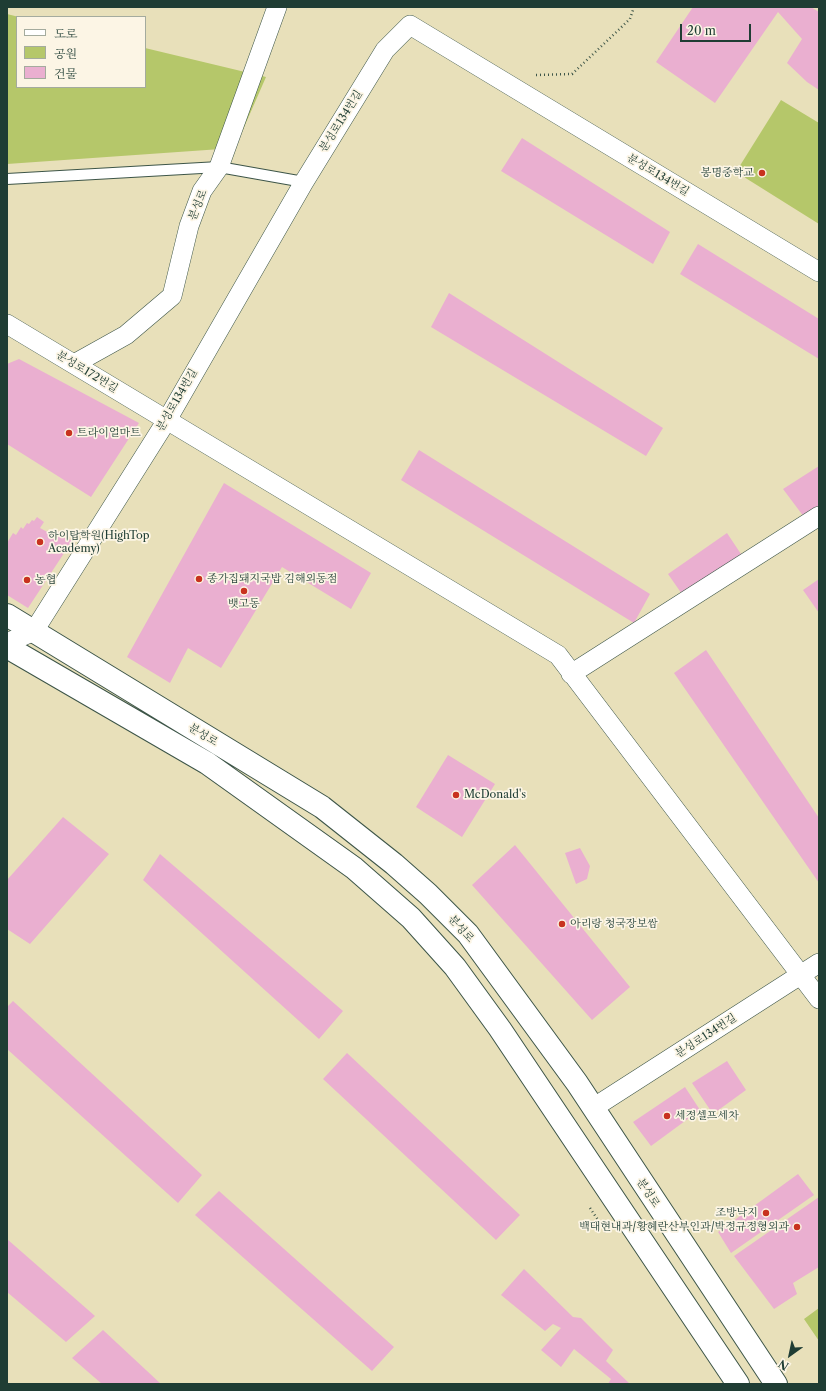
<!DOCTYPE html>
<meta charset="utf-8">
<style>
body{margin:0}
#map{position:relative;width:826px;height:1391px;overflow:hidden;background:#e8e0ba;font-family:"Libre Caslon Text","Noto Serif KR",serif}
canvas{display:block}
.frame{position:absolute;inset:0;border:8px solid #1f3d34;pointer-events:none}
.legend{position:absolute;left:16px;top:16px;width:130px;height:72px;box-sizing:border-box;background:#fcf5e5;border:1px solid #a4ab9e;margin:0;padding:5px 7px;list-style:none;font-size:12px;color:#1f3d34}
.legend li{display:flex;align-items:center;gap:8px;height:20px}
.legend b{width:20px;border:1px solid #a4ab9e}
.north{position:absolute;left:770px;top:1335px;width:40px;height:40px;-webkit-text-stroke:3px #fcf5e5;paint-order:stroke;rotate:213deg;font-size:11px;font-weight:700;line-height:16px;text-align:center;color:#1f3d34}
.north::after{content:'';display:block;margin:auto;width:14px;height:18px;background:#1f3d34;clip-path:polygon(50% 0,100% 100%,50% 72%,0 100%)}
.scale{position:absolute;left:680px;top:24px;width:71px;height:18px;box-sizing:border-box;border:2px solid #1f3d34;border-top:0;padding-left:5px;font-size:12px;line-height:14px;white-space:nowrap;color:#1f3d34;-webkit-text-stroke:3px #fcf5e5;paint-order:stroke}
</style>
<div id="map">
<canvas width="826" height="1391"></canvas>
<div class="frame"></div>
<ul class="legend">
<li><b style="height:5px;background:#fff"></b>도로</li>
<li><b style="height:11px;background:#b5c76a"></b>공원</li>
<li><b style="height:11px;background:#eaafd0"></b>건물</li>
</ul>
<div class="north">N</div>
<div class="scale">20 m</div>
</div>
<script>
const context = document.querySelector('canvas').getContext('2d');
context.lineJoin = 'round';
function fill(path, color) {
  context.fillStyle = color;
  context.fill(path, 'evenodd');
}
function toPath(rows) {
  const path = new Path2D();
  for (const r of rows) {
    path.moveTo(r[0], r[1]);
    for (let i = 2; i < r.length; i += 2) path.lineTo(r[i], r[i + 1]);
  }
  return path;
}
function trace(path, color, width, dash) {
  context.strokeStyle = color;
  context.lineWidth = width;
  context.lineCap = dash ? 'butt' : 'round';
  context.setLineDash(dash || []);
  context.stroke(path);
}
function write(font, color, halo, rows, align = 'center') {
  context.font = font + ' "Libre Caslon Text","Noto Serif KR",serif';
  context.lineWidth = 3.5;
  context.setLineDash([]);
  context.textBaseline = 'middle';
  context.strokeStyle = halo;
  context.fillStyle = color;
  for (const [text, x, y, turn = 0] of rows) {
    context.save();
    context.translate(x, y);
    context.rotate((+turn || 0) * Math.PI / 180);
    context.textAlign = isNaN(turn) ? turn : align;
    if (halo) context.strokeText(text, 0, 0);
    context.fillText(text, 0, 0);
    context.restore();
  }
}
const green = toPath([
 [7,14,19,17,17,17,17,87,145,87,145,48,266,77,235,148,7,164],
 [781,100,819,123,819,224,736,172],
 [819,1308,819,1341,804,1319]
]);
const building = toPath([
 [693,7,811,7,819,12,819,90,807,82,787,63,802,39,778,12,715,103,656,62],
 [522,138,670,232,653,264,501,171],
 [698,244,819,319,819,359,680,274],
 [449,293,663,428,646,456,431,327],
 [19,359,139,423,91,497,7,444,7,364],
 [419,450,650,594,634,623,401,480],
 [819,466,819,508,804,517,783,489],
 [224,483,371,573,351,609,282,567,221,668,188,648,170,683,127,657],
 [37,517,44,522,40,528,53,535,56,530,72,541,28,608,7,595,7,543,13,533,16,535,21,527,23,529,27,523,29,524,32,520,34,521],
 [727,533,743,557,684,597,668,574],
 [819,579,819,613,803,590],
 [706,650,819,818,819,883,674,673],
 [448,755,495,784,462,837,416,807],
 [63,817,109,854,30,944,7,929,7,880],
 [515,845,630,987,592,1020,472,885],
 [580,848,590,866,587,879,576,884,565,853],
 [160,854,343,1011,319,1039,143,880],
 [13,1001,202,1175,178,1203,7,1049,7,1007],
 [347,1053,520,1215,496,1240,323,1079],
 [727,1061,746,1090,713,1114,692,1083],
 [685,1087,700,1110,651,1146,633,1122],
 [798,1174,814,1195,731,1253,718,1232],
 [219,1191,394,1347,372,1371,195,1215],
 [819,1197,819,1267,793,1283,797,1294,774,1309,734,1256],
 [7,1239,95,1316,66,1342,7,1292],
 [524,1269,573,1317,581,1318,613,1350,606,1361,630,1384,608,1384,611,1379,574,1349,561,1367,541,1350,561,1328,553,1324,545,1331,501,1295],
 [103,1330,161,1384,102,1384,72,1358]
]);
const path = toPath([
 [536,75,572,74,630,19,634,7],
 [590,1208,606,1232]
]);
const service = toPath([
 [7,179,219,167,304,182]
]);
const minor = toPath([
 [7,324,558,655,819,999],
 [74,364,126,335,172,296,189,226,202,191,219,167,277,7],
 [7,643,34,631,167,420,304,182,385,50,410,25,819,272],
 [571,674,819,516],
 [593,1108,819,963]
]);
const secondary = toPath([
 [7,615,322,807,394,864,428,894,468,934,577,1083,776,1384],
 [7,647,207,763,354,868,411,918,455,967,500,1029,738,1384]
]);
const markers = [
 [762,173,4,"#c8321e"],
 [69,433,4,"#c8321e"],
 [40,542,4,"#c8321e"],
 [199,579,4,"#c8321e"],
 [27,580,4,"#c8321e"],
 [244,591,4,"#c8321e"],
 [456,795,4,"#c8321e"],
 [562,924,4,"#c8321e"],
 [667,1116,4,"#c8321e"],
 [766,1213,4,"#c8321e"],
 [797,1227,4,"#c8321e"]
];
const streetNames = [
 ["분성로134번길",341,121,-58],
 ["분성로134번길",658,175,31],
 ["분성로",198,205,-68],
 ["분성로172번길",87,372,31],
 ["분성로134번길",177,400,-60],
 ["분성로",203,735,31],
 ["분성로",461,929,48],
 ["분성로134번길",706,1036,-33],
 ["분성로",648,1193,56]
];
const poiNames = [
 ["봉명중학교",754,173,"right"],
 ["트라이얼마트",77,433],
 ["하이탑학원(HighTop",48,536],
 ["Academy)",48,549],
 ["종가집돼지국밥 김해외동점",207,579],
 ["농협",35,580],
 ["뱃고동",244,604,"center"],
 ["McDonald's",464,795],
 ["아리랑 청국장보쌈",570,924],
 ["세정셀프세차",675,1116],
 ["조방낙지",758,1213,"right"],
 ["백태현내과/황혜란산부인과/박정규정형외과",789,1227,"right"]
];
fill(green, '#b5c76a');
fill(building, '#eaafd0');
trace(service, '#3d5548', 12);
trace(minor, '#3d5548', 20);
trace(secondary, '#3d5548', 24);
trace(path, '#3d5548', 2.5, [1, 3]);
trace(service, '#fff', 10);
trace(minor, '#fff', 19);
trace(secondary, '#fff', 22);
for (const [x, y, r, color] of markers) {
  const dot = new Path2D();
  dot.arc(x, y, r, 0, 2 * Math.PI);
  context.fillStyle = color;
  context.fill(dot);
  trace(dot, '#fcf5e5', 1.5);
}
write('11px', '#1f3d34', '#fcf5e5', streetNames);
write('11px', '#1f3d34', '#fcf5e5', poiNames, 'left');
</script>
